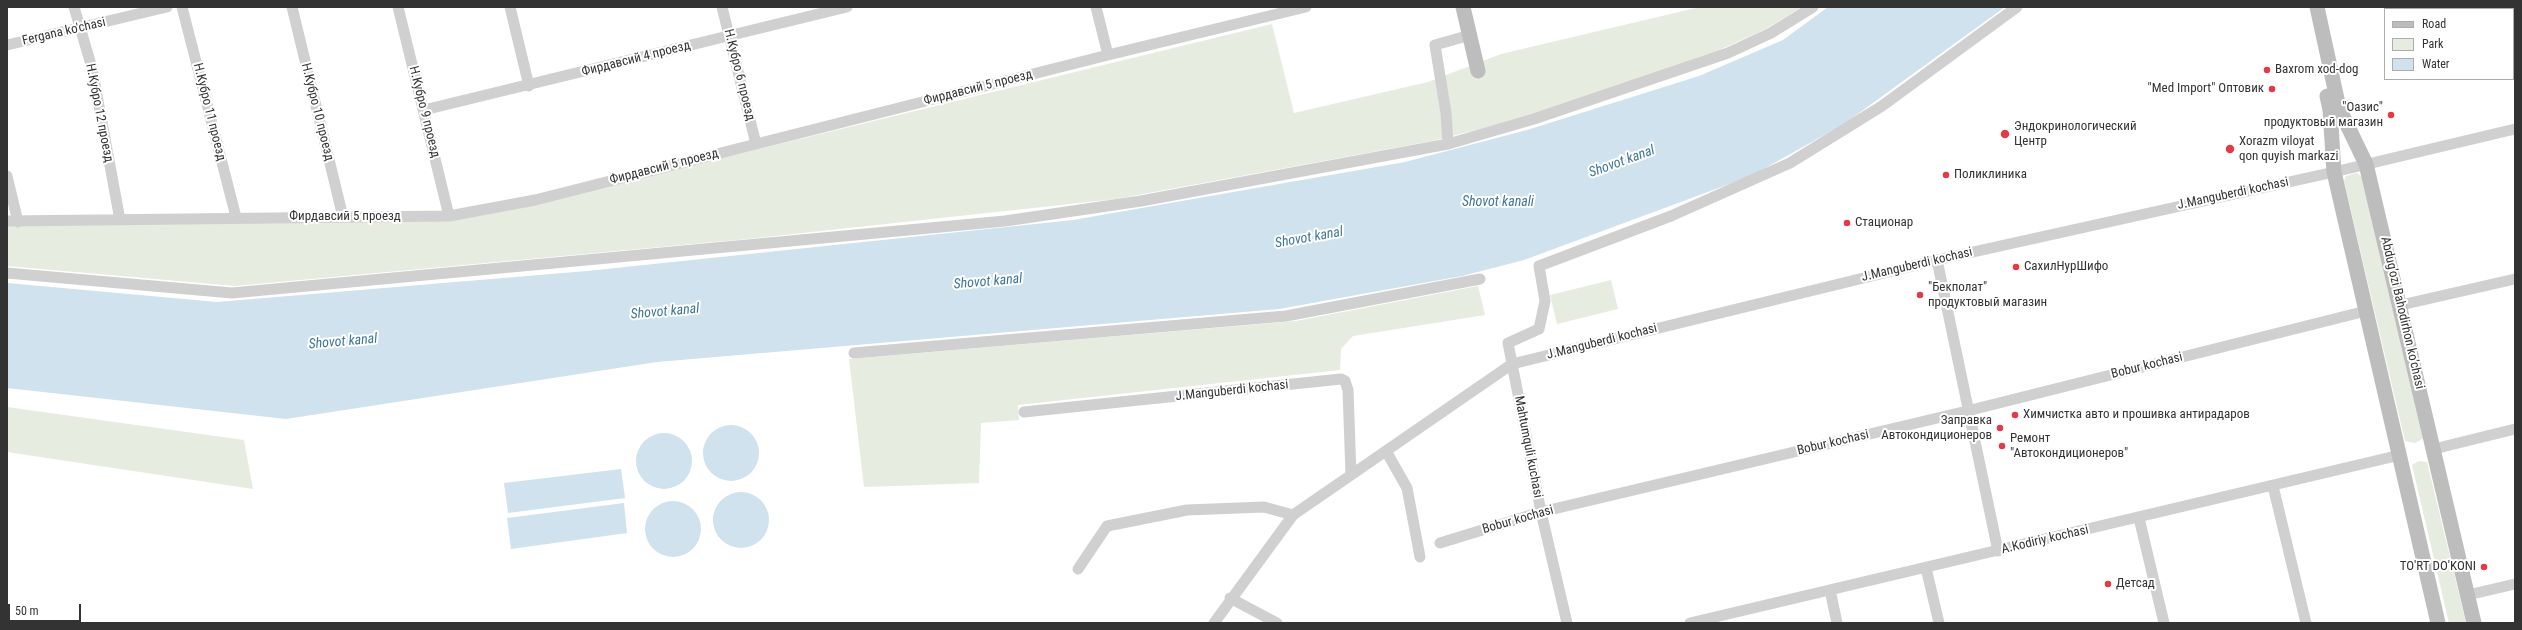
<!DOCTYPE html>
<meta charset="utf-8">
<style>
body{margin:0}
#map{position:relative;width:2522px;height:630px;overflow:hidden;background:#fff;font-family:"Roboto Condensed",sans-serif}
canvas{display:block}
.frame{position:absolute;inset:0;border:8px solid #333;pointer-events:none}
.legend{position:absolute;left:2384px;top:8px;width:130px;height:72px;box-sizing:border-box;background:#fff;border:1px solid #adadad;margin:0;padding:5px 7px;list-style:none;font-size:12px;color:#333}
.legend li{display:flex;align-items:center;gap:8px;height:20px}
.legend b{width:20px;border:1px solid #adadad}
.scale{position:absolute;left:8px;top:604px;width:73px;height:18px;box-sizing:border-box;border:2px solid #333;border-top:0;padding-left:5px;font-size:12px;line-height:14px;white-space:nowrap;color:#333;-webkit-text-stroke:3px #fff;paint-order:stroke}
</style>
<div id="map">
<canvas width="2522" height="630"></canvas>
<div class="frame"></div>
<ul class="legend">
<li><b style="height:5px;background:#bdbdbd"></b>Road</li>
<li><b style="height:11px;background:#e6ecdf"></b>Park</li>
<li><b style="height:11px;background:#cfe2ee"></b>Water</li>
</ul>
<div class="scale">50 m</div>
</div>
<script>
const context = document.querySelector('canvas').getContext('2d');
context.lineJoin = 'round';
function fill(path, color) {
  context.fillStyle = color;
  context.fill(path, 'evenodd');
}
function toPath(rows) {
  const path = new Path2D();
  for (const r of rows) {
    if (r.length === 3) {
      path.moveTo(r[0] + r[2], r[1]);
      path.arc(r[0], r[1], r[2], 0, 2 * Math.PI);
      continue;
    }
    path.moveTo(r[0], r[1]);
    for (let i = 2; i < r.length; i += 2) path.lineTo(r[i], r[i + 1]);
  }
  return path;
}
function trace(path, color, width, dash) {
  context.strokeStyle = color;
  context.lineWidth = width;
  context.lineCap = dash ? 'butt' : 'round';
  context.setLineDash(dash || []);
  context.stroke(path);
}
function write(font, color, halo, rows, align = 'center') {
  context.font = font + ' "Roboto Condensed",sans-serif';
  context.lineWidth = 4;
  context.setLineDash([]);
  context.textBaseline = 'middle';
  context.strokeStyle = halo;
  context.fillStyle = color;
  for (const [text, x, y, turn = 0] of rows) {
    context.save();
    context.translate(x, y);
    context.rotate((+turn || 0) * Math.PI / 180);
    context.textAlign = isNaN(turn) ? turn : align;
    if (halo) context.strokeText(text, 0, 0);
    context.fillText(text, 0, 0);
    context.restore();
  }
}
const green = toPath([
 [1700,7,1802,7,1766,29,1719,50,1531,116,1432,141,1116,199,747,239,235,286,7,266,7,223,354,219,521,207,1272,24,1294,113,1428,82,1501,54],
 [2357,173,2362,177,2424,438,2415,443,2405,441,2344,181,2346,176],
 [1611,280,1618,309,1557,324,1550,295],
 [1478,286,1485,315,1353,336,1341,349,1340,370,1018,405,1019,420,981,423,979,483,864,487,849,359,1296,321],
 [7,407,244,440,253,489,7,452],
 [2419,461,2427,462,2466,623,2449,623,2412,465]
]);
const water = toPath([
 [1828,7,2005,7,1844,124,1751,176,1524,260,1462,276,1279,309,657,362,286,419,7,388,7,283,217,302,587,271,1073,220,1405,162,1527,130,1699,76,1783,40],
 [731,453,28],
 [664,461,28],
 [621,469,625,498,508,513,504,483],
 [741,520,28],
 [673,529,28],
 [624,503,627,533,511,549,507,518]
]);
const street = toPath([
 [74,7,92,68,120,220],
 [182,7,236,217],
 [292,7,343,217],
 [398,7,449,216],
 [510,7,529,86],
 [722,7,756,144],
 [1096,7,1108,55],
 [7,45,167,7],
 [424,110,847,7],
 [1448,144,1534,119,1728,53,1771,33,1813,7],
 [7,176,18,222],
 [7,221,449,216,535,200,1108,55,1306,7],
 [1937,260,1998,551],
 [7,273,232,293,1005,221,1141,201,1448,144,1446,113,1435,45,1470,35],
 [2401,305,2515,279],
 [854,353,1286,316,1480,279],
 [1024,412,1341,379,1345,381,1348,390,1351,475],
 [2434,449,2515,429],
 [1386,451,1407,488,1420,557],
 [2273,486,2306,623],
 [2139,518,2164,623],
 [1440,543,1541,512,1967,411,2366,311],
 [1926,568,1939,623],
 [1078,569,1107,526,1187,510,1264,507,1293,515],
 [1830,590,1837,623],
 [2468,595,2515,584],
 [1230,598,1277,623],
 [1214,623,1293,515,1512,364,1937,260,2334,172,2515,129],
 [1567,623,1541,512,1508,343,1539,329,1545,301,1539,266,1671,216,1790,163,1882,106,2017,7],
 [1690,623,2400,455]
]);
const secondary = toPath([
 [1463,7,1478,71],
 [2317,7,2339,108,2366,164,2474,623],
 [2327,96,2330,110,2334,172,2438,623]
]);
const markers = [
 [2267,70,4,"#e63946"],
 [2272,89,4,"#e63946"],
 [2391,115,4,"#e63946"],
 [2005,134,5,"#e63946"],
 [2230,149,5,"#e63946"],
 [1946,175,4,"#e63946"],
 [1847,223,4,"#e63946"],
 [2016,267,4,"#e63946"],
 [1920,295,4,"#e63946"],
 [2015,415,4,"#e63946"],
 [2000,428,4,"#e63946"],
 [2002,446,4,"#e63946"],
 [2484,567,4,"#e63946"],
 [2108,584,4,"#e63946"]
];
const streetNames = [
 ["Fergana ko'chasi",64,32,-13],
 ["Фирдавсий 4 проезд",636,59,-14],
 ["Н.Кубро 6 проезд",739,75,76],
 ["Фирдавсий 5 проезд",978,88,-14],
 ["Н.Кубро 11 проезд",209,112,76],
 ["Н.Кубро 10 проезд",317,112,76],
 ["Н.Кубро 9 проезд",424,112,76],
 ["Н.Кубро 12 проезд",99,113,79],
 ["Фирдавсий 5 проезд",664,167,-14],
 ["J.Manguberdi kochasi",2233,194,-12],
 ["Фирдавсий 5 проезд",345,217],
 ["J.Manguberdi kochasi",1917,265,-13],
 ["Abdug’ozi Bahodirhon ko’chasi",2402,313,77],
 ["J.Manguberdi kochasi",1602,342,-14],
 ["Bobur kochasi",2147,366,-14],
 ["J.Manguberdi kochasi",1232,391,-6],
 ["Bobur kochasi",1833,443,-13],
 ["Mahtumquli kuchasi",1528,447,79],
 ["Bobur kochasi",1518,520,-16],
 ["A.Kodiriy kochasi",2045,540,-13]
];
const poiNames = [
 ["Baxrom xod-dog",2275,70],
 ["\"Med Import\" Оптовик",2264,89,"right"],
 ["\"Оазис\"",2383,108,"right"],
 ["продуктовый магазин",2383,123,"right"],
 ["Эндокринологический",2014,127],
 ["Центр",2014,142],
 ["Xorazm viloyat",2239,142],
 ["qon quyish markazi",2239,157],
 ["Поликлиника",1954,175],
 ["Стационар",1855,223],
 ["СахилНурШифо",2024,267],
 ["\"Бекполат\"",1928,288],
 ["продуктовый магазин",1928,303],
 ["Химчистка авто и прошивка антирадаров",2023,415],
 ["Заправка",1992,421,"right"],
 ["Автокондиционеров",1992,436,"right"],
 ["Ремонт",2010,439],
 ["\"Автокондиционеров\"",2010,454],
 ["TO'RT DO'KONI",2476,567,"right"],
 ["Детсад",2116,584]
];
const waterNames = [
 ["Shovot kanal",1622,162,-20],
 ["Shovot kanali",1498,202],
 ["Shovot kanal",1309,238,-10],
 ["Shovot kanal",988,282,-5],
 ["Shovot kanal",665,312,-5],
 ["Shovot kanal",343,342,-5]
];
fill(green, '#e6ecdf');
fill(water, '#cfe2ee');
trace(street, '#d0d0d0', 11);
trace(secondary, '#bdbdbd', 15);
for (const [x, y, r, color] of markers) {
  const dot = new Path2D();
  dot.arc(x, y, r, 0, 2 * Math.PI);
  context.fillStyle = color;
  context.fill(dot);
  trace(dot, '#fff', 1.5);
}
write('13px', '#333', '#fff', streetNames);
write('13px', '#333', '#fff', poiNames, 'left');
write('italic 14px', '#3f7597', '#fff', waterNames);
</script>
